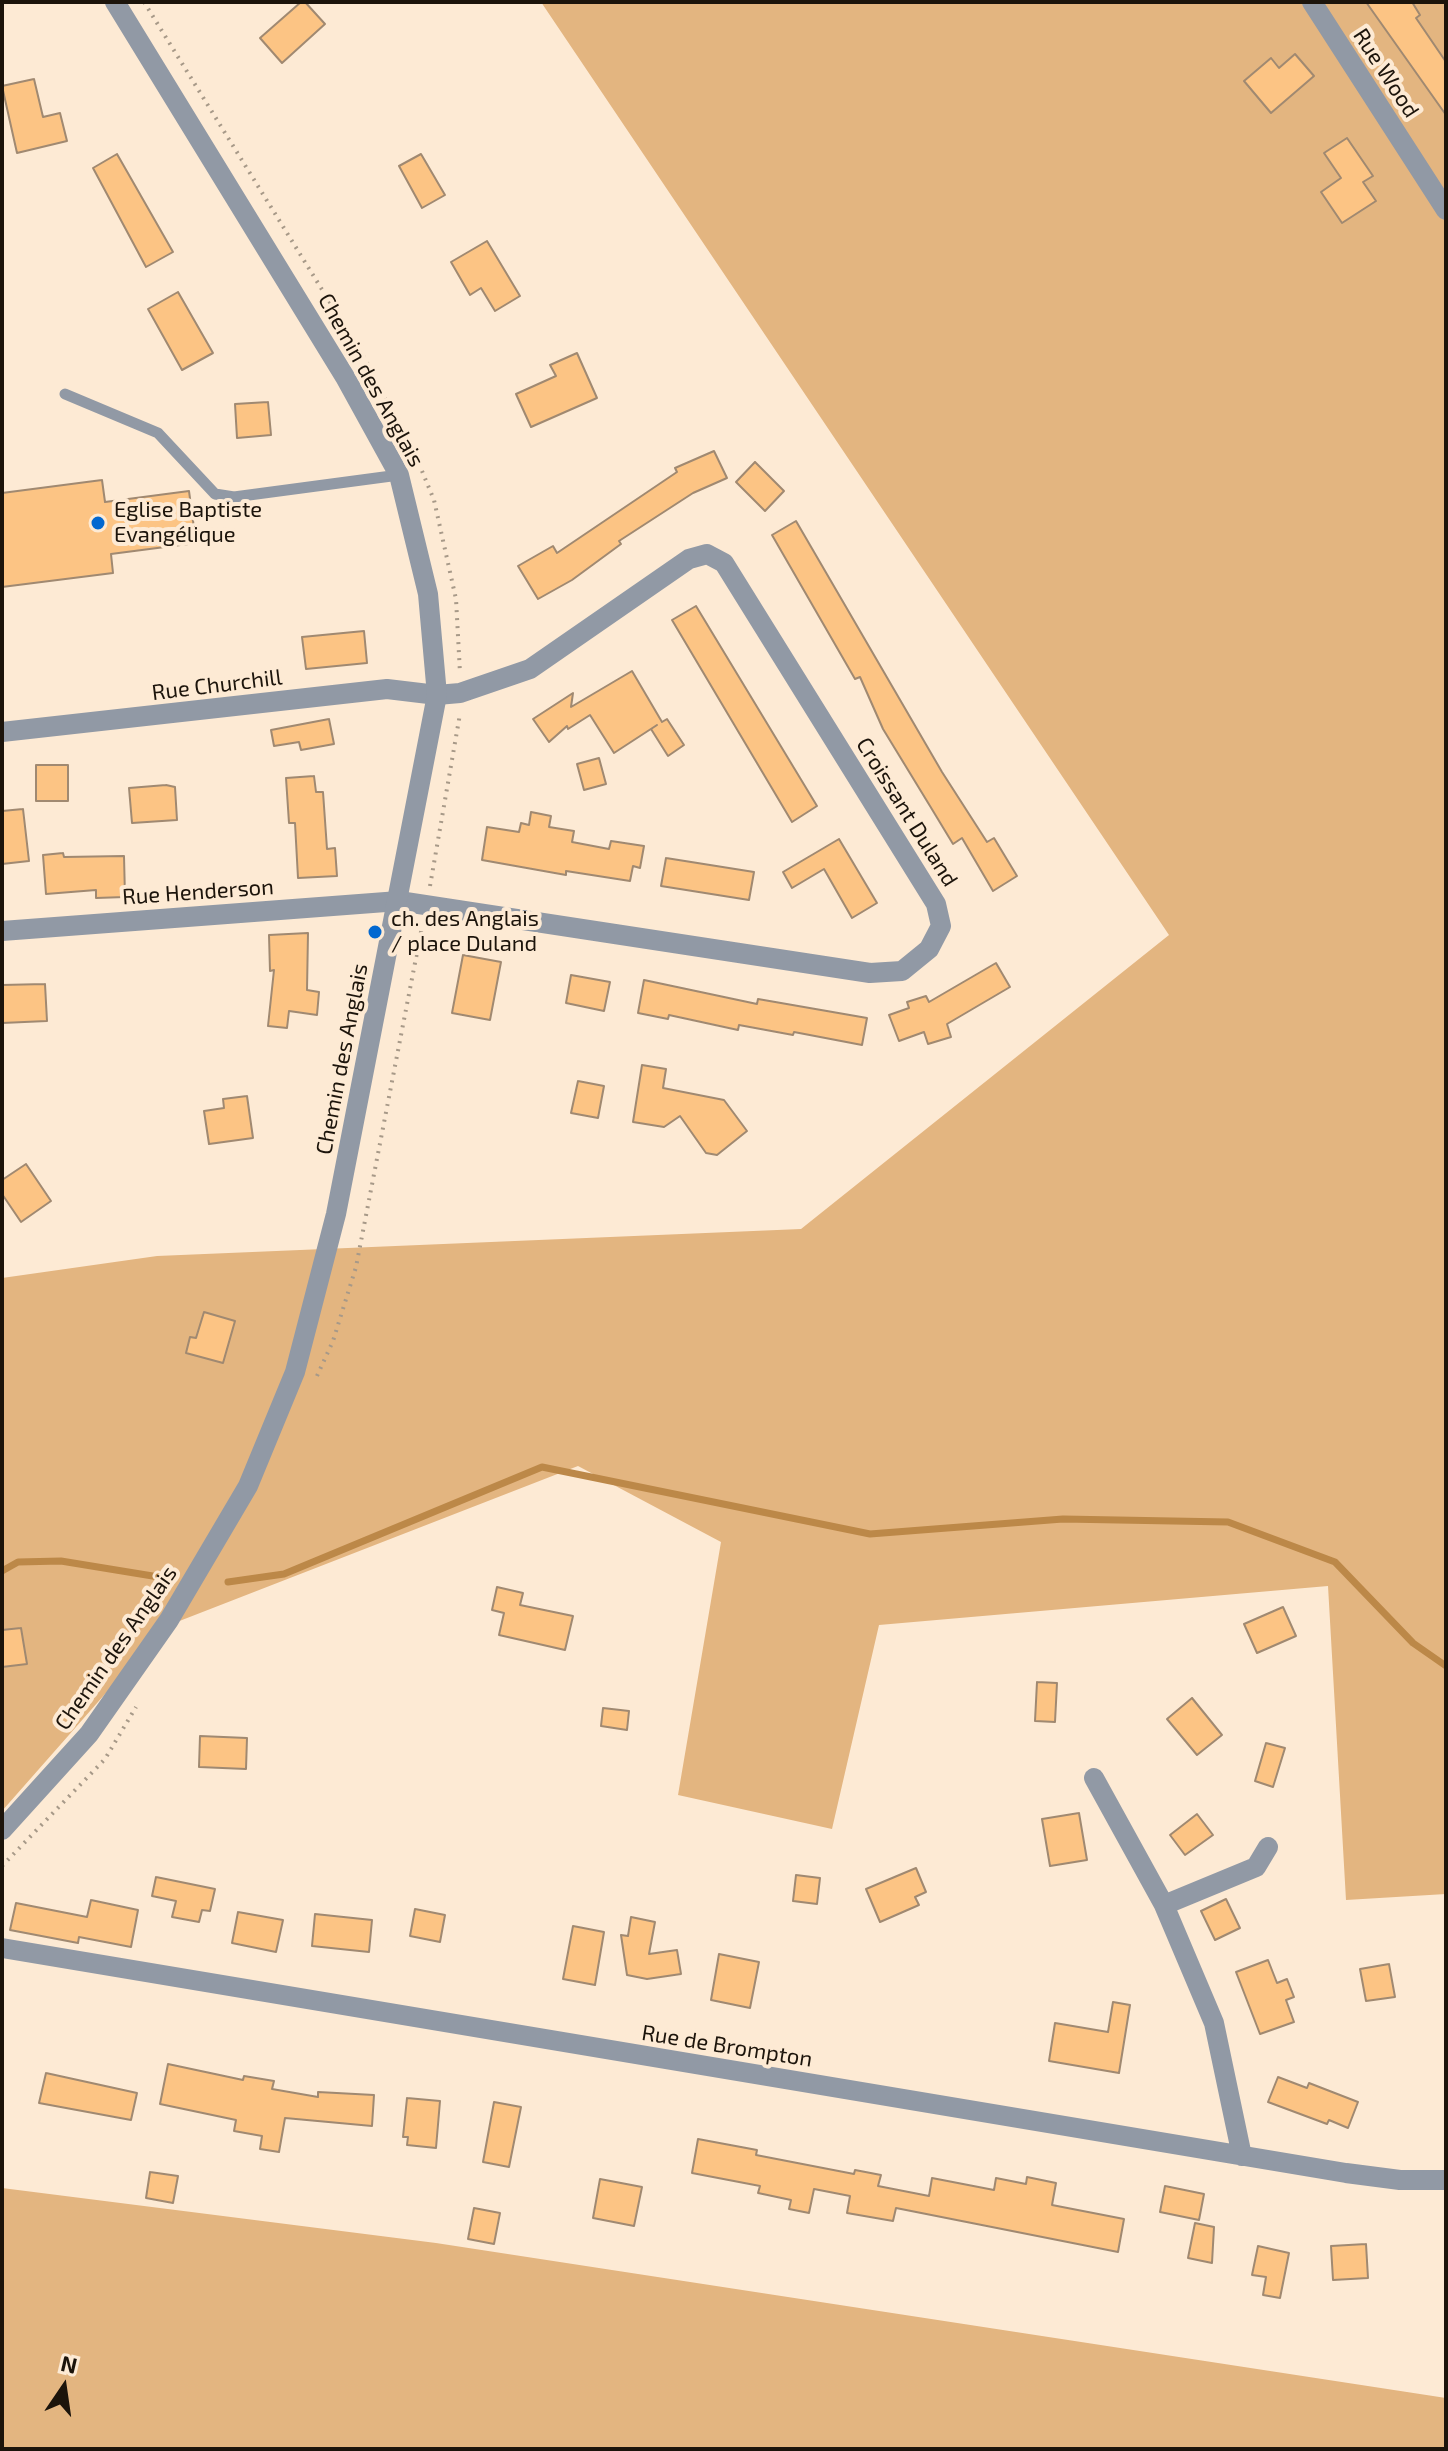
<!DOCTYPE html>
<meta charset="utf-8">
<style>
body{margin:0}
#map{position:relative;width:1448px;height:2451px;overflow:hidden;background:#fdead4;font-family:"Exo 2",sans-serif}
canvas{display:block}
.frame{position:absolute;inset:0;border:4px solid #1c140b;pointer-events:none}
.north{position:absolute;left:24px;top:2347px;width:80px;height:80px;-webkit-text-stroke:6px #fdead4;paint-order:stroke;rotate:13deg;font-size:22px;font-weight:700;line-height:32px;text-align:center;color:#1c140b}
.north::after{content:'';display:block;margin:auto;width:28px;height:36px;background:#1c140b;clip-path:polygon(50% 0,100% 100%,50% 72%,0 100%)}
</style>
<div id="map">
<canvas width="1448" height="2451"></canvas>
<div class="frame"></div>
<div class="north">N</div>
</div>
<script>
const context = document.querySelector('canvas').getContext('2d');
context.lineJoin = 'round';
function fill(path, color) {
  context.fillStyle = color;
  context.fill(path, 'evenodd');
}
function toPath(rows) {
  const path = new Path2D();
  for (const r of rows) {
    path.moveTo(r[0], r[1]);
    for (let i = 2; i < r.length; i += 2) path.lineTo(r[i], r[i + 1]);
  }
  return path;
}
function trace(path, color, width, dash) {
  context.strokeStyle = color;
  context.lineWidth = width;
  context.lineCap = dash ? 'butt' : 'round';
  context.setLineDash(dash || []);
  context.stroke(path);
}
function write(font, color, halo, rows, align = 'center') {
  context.font = font + ' "Exo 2",sans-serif';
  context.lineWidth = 8;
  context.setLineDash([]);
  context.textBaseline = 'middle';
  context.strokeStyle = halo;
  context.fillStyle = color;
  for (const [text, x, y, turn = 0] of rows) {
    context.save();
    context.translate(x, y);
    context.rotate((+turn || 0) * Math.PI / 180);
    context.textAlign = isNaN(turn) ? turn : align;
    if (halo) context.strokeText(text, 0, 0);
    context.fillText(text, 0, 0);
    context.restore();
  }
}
const green = toPath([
 [541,2,1446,2,1446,1894,1346,1900,1328,1586,879,1625,832,1829,678,1795,721,1542,578,1466,164,1627,2,1811,2,1278,157,1256,801,1229,1169,935],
 [2,2188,436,2243,1446,2398,1446,2449,2,2449]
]);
const stream = toPath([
 [2,1571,18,1562,61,1561,171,1579],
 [228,1582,284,1574,542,1467,870,1534,1063,1519,1228,1522,1335,1562,1413,1643,1446,1666]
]);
const building = toPath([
 [301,2,305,2,325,24,282,63,260,38,301,2],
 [1366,2,1412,2,1420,15,1416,18,1446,62,1446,115,1366,2],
 [1295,54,1314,76,1271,113,1244,81,1271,58,1279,68,1295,54],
 [34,79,43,117,60,113,67,141,17,153,2,86,34,79],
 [1347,138,1373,176,1363,182,1376,201,1342,223,1321,192,1341,178,1324,153,1347,138],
 [117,154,173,252,146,267,93,168,117,154],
 [421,154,445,195,422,208,399,166,421,154],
 [487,241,520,296,495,311,481,288,470,295,451,262,487,241],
 [178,292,213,353,182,370,148,309,178,292],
 [577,353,597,398,531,427,516,394,556,376,550,365,577,353],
 [268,402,271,435,237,438,235,404,268,402],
 [714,451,727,478,693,493,619,541,621,544,572,580,538,599,518,566,553,546,557,553,677,472,675,468,714,451],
 [755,462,784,491,765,511,736,482,755,462],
 [102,480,105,502,189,491,196,543,111,554,113,573,2,587,2,493,102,480],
 [796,521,942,772,987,842,994,838,1017,876,993,891,962,838,953,844,930,806,883,729,860,677,855,679,772,535,796,521],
 [696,606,817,806,792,822,672,620,696,606],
 [364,631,367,663,306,669,302,637,364,631],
 [632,671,662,722,667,719,684,745,668,756,651,729,657,725,614,753,590,715,568,729,567,726,549,742,533,719,573,693,571,707,632,671],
 [329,719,334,744,301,750,299,742,274,746,271,730,329,719],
 [599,758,606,784,584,790,577,764,599,758],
 [36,765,68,765,68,801,36,801,36,765],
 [314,776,316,792,323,792,327,849,335,848,337,876,298,878,295,823,289,823,286,778,314,776],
 [166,785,175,787,177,820,132,823,129,788,166,785],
 [23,809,29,861,2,864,2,811,23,809],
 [531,812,551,816,549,827,574,831,572,842,609,849,611,841,644,846,640,868,633,866,630,881,566,871,566,875,482,860,487,827,519,832,521,823,529,825,531,812],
 [839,839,877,903,852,918,824,869,792,888,783,872,839,839],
 [63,853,64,857,124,856,125,897,96,898,96,890,46,894,43,855,63,853],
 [666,858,754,872,749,900,661,886,666,858],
 [308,933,307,990,319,992,317,1015,289,1011,287,1028,268,1026,274,970,270,971,269,935,308,933],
 [463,955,501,962,490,1020,452,1013,463,955],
 [996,963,1010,987,947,1024,951,1037,928,1044,924,1032,899,1041,889,1015,909,1008,907,1002,926,996,929,1002,996,963],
 [571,975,610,982,604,1011,566,1003,571,975],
 [644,980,757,1004,758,999,867,1018,862,1045,794,1032,793,1035,739,1025,738,1030,669,1015,668,1019,638,1013,644,980],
 [45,984,47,1021,2,1023,2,985,45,984],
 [642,1065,666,1069,663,1088,724,1100,747,1131,717,1155,706,1153,680,1116,664,1127,633,1122,642,1065],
 [578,1081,604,1086,598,1118,571,1113,578,1081],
 [247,1096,253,1138,209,1144,204,1111,224,1108,223,1099,247,1096],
 [26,1164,51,1201,21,1222,2,1194,2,1180,26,1164],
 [204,1312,235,1321,223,1363,186,1353,190,1337,196,1338,204,1312],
 [497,1587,523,1593,520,1605,573,1616,565,1650,499,1635,504,1613,492,1610,497,1587],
 [1283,1607,1296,1636,1257,1653,1244,1624,1283,1607],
 [21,1628,27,1664,2,1667,2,1630,21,1628],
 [1037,1682,1057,1683,1055,1722,1035,1721,1037,1682],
 [1192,1698,1222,1735,1197,1755,1167,1719,1192,1698],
 [603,1708,629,1711,627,1730,601,1726,603,1708],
 [200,1736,247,1738,246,1769,199,1767,200,1736],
 [1266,1743,1285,1748,1273,1787,1255,1781,1266,1743],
 [1079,1813,1087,1860,1050,1866,1042,1819,1079,1813],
 [1197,1814,1213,1835,1185,1855,1170,1835,1197,1814],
 [916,1868,926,1892,915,1897,919,1905,880,1922,866,1889,916,1868],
 [796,1875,820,1878,817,1904,793,1901,796,1875],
 [156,1877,215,1889,210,1911,202,1910,199,1922,172,1917,176,1901,152,1896,156,1877],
 [1226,1899,1240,1928,1215,1940,1201,1911,1226,1899],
 [91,1900,138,1910,131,1947,79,1937,78,1943,10,1930,16,1903,87,1917,91,1900],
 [415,1909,445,1915,440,1942,410,1936,415,1909],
 [238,1912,283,1920,276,1952,232,1943,238,1912],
 [315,1914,372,1920,369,1952,312,1946,315,1914],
 [631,1917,655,1922,649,1954,677,1950,681,1974,647,1979,627,1975,621,1935,628,1936,631,1917],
 [573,1926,604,1932,595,1985,563,1979,573,1926],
 [719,1954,759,1962,750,2008,711,2000,719,1954],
 [1268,1960,1277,1983,1287,1979,1294,1997,1286,2000,1294,2022,1260,2034,1236,1972,1268,1960],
 [1389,1964,1395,1997,1366,2001,1360,1969,1389,1964],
 [1113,2002,1130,2005,1119,2073,1049,2061,1055,2023,1108,2032,1113,2002],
 [168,2064,243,2080,244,2076,274,2081,272,2089,318,2097,318,2092,374,2095,372,2126,285,2118,279,2152,260,2149,262,2136,234,2131,236,2120,160,2104,168,2064],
 [46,2073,137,2093,131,2120,39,2103,46,2073],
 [1278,2077,1307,2088,1309,2083,1358,2102,1348,2128,1329,2120,1327,2124,1268,2102,1278,2077],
 [407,2098,440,2101,436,2148,407,2145,408,2137,403,2137,407,2098],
 [494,2102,521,2107,509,2167,483,2162,494,2102],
 [698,2139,757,2150,756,2155,854,2174,855,2170,881,2175,878,2186,929,2196,932,2178,994,2190,996,2178,1026,2184,1027,2177,1056,2183,1052,2205,1124,2219,1118,2252,896,2208,893,2221,847,2213,850,2196,814,2189,809,2213,789,2209,791,2200,758,2193,760,2186,692,2173,698,2139],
 [150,2172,178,2176,173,2203,146,2198,150,2172],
 [600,2179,642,2187,634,2226,593,2218,600,2179],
 [1165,2186,1204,2194,1199,2220,1160,2212,1165,2186],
 [474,2208,500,2213,494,2244,468,2239,474,2208],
 [1195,2223,1214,2227,1212,2263,1188,2258,1195,2223],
 [1366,2244,1368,2278,1333,2280,1331,2246,1366,2244],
 [1258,2246,1289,2253,1280,2298,1263,2295,1266,2277,1252,2275,1258,2246]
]);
const path = toPath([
 [144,2,365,359,416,459],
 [422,471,434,500,456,599,460,673],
 [430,886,460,714],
 [317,1376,333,1341,356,1267,422,927],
 [2,1866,105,1759,136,1707]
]);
const service = toPath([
 [65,394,158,433,215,494,234,497,399,475]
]);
const minor = toPath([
 [1312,2,1446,210],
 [2,732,387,689,437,695,460,693,530,669,689,559,707,554,724,563,936,904,941,926,929,949,902,971,870,973,399,901,2,931],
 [1094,1778,1164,1905,1214,2023,1242,2156],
 [1164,1905,1256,1867,1268,1847],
 [2,1948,1346,2173,1400,2180,1446,2180]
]);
const tertiary = toPath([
 [2,1830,89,1734,169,1620,248,1486,295,1372,336,1214,437,695,428,594,399,475,345,377,115,2]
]);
const markers = [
 [98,523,8,"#0268d0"],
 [375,932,8,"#0268d0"]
];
const streetNames = [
 ["Rue Wood",1386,73,57],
 ["Chemin des Anglais",371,380,61],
 ["Rue Churchill",217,685,-7],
 ["Croissant Duland",907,812,58],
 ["Rue Henderson",198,892,-4],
 ["Chemin des Anglais",342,1059,-79],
 ["Chemin des Anglais",116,1648,-55],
 ["Rue de Brompton",727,2046,9]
];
const poiNames = [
 ["Eglise Baptiste",114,510],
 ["Evangélique",114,535],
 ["ch. des Anglais",391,919],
 ["/ place Duland",391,944]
];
fill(green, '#e3b580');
trace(stream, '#bc8848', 7);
fill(building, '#fcc484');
trace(building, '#a08971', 2);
trace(path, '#a79988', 4, [2, 6]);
trace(service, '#9199a5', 11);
trace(minor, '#9199a5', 20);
trace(tertiary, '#9199a5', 20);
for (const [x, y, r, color] of markers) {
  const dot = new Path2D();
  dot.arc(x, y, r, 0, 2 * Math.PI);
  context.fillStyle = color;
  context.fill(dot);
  trace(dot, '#fdead4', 3);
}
write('22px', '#1c140b', '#fdead4', streetNames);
write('22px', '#1c140b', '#fdead4', poiNames, 'left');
</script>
